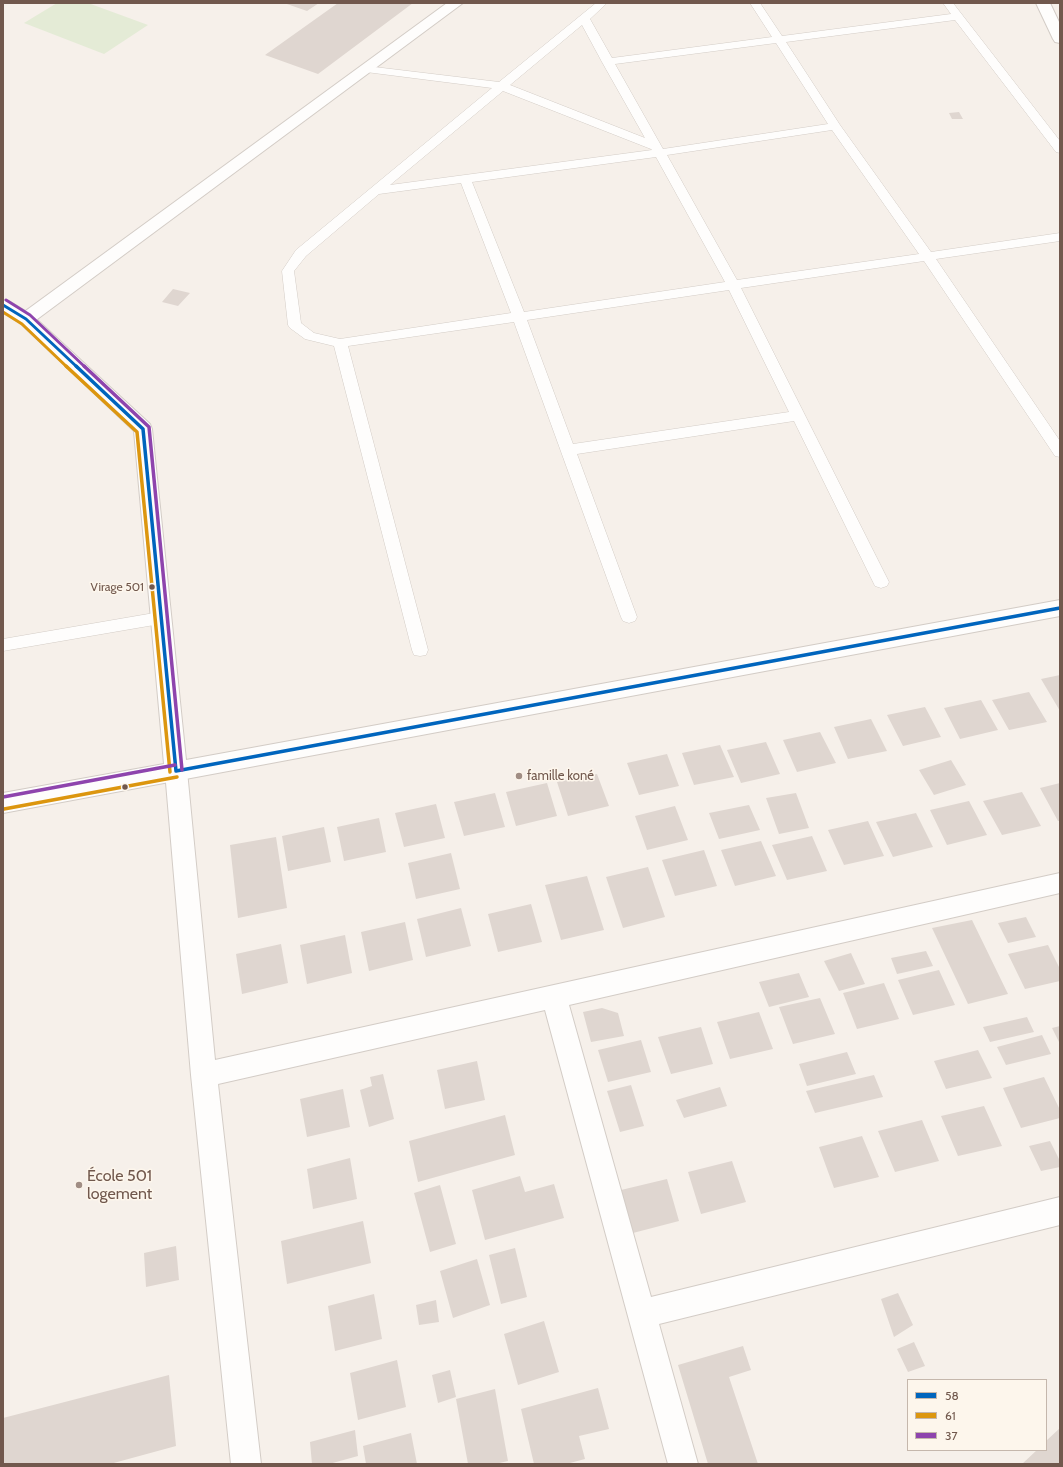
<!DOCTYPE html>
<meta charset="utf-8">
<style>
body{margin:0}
#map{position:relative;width:1063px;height:1467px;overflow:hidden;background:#f6f0ea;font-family:Cabin,sans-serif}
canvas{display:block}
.frame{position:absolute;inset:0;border:4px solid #71584d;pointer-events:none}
.legend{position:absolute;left:907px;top:1379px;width:140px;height:72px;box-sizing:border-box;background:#fdf6ec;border:1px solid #c5b7ac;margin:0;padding:5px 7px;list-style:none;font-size:12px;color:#71584d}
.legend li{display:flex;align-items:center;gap:8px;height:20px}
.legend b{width:20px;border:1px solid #c5b7ac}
</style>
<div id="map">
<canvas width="1063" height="1467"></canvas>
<div class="frame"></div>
<ul class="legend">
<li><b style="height:5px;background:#0065bd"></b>58</li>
<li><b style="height:5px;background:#dc960f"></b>61</li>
<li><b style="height:5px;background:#8e44ad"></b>37</li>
</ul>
</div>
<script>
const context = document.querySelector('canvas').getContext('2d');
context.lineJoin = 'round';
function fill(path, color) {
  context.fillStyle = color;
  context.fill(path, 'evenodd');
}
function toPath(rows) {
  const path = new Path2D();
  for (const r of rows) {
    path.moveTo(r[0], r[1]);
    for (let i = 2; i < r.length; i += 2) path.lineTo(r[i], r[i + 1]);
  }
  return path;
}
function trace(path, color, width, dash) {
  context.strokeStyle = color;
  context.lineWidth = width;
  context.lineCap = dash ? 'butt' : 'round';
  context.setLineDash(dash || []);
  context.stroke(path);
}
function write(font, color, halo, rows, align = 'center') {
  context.font = font + ' Cabin,sans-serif';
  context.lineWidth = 3;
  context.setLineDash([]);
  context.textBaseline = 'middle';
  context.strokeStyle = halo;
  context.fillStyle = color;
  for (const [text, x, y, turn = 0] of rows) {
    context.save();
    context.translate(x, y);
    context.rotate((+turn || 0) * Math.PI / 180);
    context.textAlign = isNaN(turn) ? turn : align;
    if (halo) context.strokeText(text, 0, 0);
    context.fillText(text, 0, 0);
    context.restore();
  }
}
const green = toPath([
 [57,3,88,3,148,25,104,54,24,23]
]);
const building = toPath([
 [284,3,319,3,307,11],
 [338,3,413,3,318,74,265,55],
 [959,112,963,119,952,119,949,113],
 [173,289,190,293,178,306,162,302],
 [1060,675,1060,711,1041,679],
 [1029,692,1047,722,1009,730,992,700],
 [981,700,998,730,960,739,944,708],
 [925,707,941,737,903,746,887,715],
 [871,719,887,751,848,759,834,727],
 [820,732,836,763,797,772,783,740],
 [766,742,780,774,741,783,727,750],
 [720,745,734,777,694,785,682,753],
 [667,754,679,786,639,795,627,763],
 [951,760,966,785,934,795,919,770],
 [597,774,609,806,568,816,557,782],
 [547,783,557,816,516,826,506,792],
 [1060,783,1060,821,1058,821,1040,788],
 [1022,792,1041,826,1002,835,983,801],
 [495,793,505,827,464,836,454,802],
 [796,793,809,828,779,834,766,798],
 [969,801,987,835,947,845,930,810],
 [436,804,445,838,404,847,395,813],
 [749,805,760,830,719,839,709,813],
 [675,806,688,840,647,850,635,816],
 [916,813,933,847,893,857,876,822],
 [379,818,386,852,344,861,337,827],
 [868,821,884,856,844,865,828,830],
 [324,827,331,862,288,871,282,836],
 [812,836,827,871,787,880,772,845],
 [276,837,287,908,238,918,230,845],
 [761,841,776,876,735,886,721,850],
 [704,850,717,886,675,896,662,860],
 [451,853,460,889,416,899,408,863],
 [648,867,665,917,623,928,606,877],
 [587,876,604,930,561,940,545,885],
 [531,904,542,942,498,952,488,914],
 [461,908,471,946,426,957,417,919],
 [1026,917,1036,937,1008,943,998,923],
 [972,920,1008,994,968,1004,932,928],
 [405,922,413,960,369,971,361,932],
 [345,935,352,973,307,984,300,945],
 [281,944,288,983,242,994,236,954],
 [1048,945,1060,969,1060,981,1025,989,1008,954],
 [926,951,933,966,897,974,891,958],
 [851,953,865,984,839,991,824,961],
 [939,970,955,1005,913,1015,898,980],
 [799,973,809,997,769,1007,759,982],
 [884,983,899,1019,857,1029,843,993],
 [820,998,835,1034,793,1044,779,1007],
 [602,1008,618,1013,624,1036,591,1042,583,1012],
 [759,1012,773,1049,730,1059,717,1022],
 [1027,1017,1034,1032,990,1042,983,1027],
 [1060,1026,1060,1044,1052,1028],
 [701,1027,713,1064,671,1074,658,1037],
 [1042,1035,1051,1054,1006,1065,997,1047],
 [641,1040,651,1072,608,1082,598,1050],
 [978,1050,992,1078,946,1089,934,1061],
 [847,1052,856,1074,807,1086,799,1064],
 [477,1061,485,1100,445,1109,437,1070],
 [383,1074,394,1119,369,1127,360,1090,372,1086,370,1077],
 [874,1075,883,1097,815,1113,806,1091],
 [1044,1077,1060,1110,1060,1118,1021,1128,1003,1088],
 [631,1085,644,1126,620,1132,607,1091],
 [720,1087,727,1106,684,1118,676,1100],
 [343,1089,350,1127,307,1137,300,1099],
 [984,1106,1002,1146,958,1156,941,1116],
 [505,1115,515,1155,418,1182,409,1141],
 [922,1120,939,1161,895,1172,878,1131],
 [862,1136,879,1177,834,1188,819,1147],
 [1050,1141,1060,1161,1060,1167,1041,1171,1029,1146],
 [350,1158,357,1199,313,1209,307,1169],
 [732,1161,746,1202,701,1214,688,1172],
 [520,1176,525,1192,554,1184,564,1218,485,1240,472,1190],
 [667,1179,679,1221,633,1233,621,1190],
 [440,1185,456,1244,430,1252,414,1193],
 [363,1221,371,1263,287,1284,281,1241],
 [176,1246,179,1280,146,1287,144,1253],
 [515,1248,527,1297,501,1304,489,1255],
 [477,1259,490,1305,453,1318,440,1271],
 [898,1293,913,1325,894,1337,881,1299],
 [374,1294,382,1339,335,1351,328,1306],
 [436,1300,439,1322,419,1325,416,1305],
 [544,1321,559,1372,518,1385,504,1334],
 [914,1342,925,1366,908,1372,897,1349],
 [743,1346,751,1370,729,1377,758,1464,708,1464,678,1365],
 [397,1360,406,1407,358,1420,350,1373],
 [450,1370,456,1397,438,1403,432,1375],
 [169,1375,176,1446,110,1464,3,1464,3,1418],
 [598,1388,609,1429,579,1436,585,1459,566,1464,534,1464,521,1409],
 [495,1389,508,1461,495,1464,468,1464,456,1399],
 [1060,1428,1060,1464,1022,1464,1037,1450,1046,1450,1046,1441],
 [355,1430,358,1456,329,1464,312,1464,310,1442],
 [411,1433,417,1464,366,1464,363,1446]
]);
const service = toPath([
 [596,3,607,3,590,19,612,58,772,37,750,3,760,3,782,36,951,14,943,3,953,3,1060,141,1060,153,1056,152,955,20,786,42,840,125,931,252,1060,233,1060,241,936,259,1060,441,1060,457,1055,456,924,261,741,288,889,582,887,586,881,588,875,586,794,421,577,454,637,617,635,621,629,623,623,621,621,617,514,322,348,346,428,650,426,655,420,656,414,655,412,650,334,346,305,339,290,328,288,325,282,271,296,250,492,88,366,72,360,69,362,67,366,66,499,82,596,3],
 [582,25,602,62,645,138,510,85,582,25],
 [776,43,828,124,663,149,615,64,776,43],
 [503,91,651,149,652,150,390,185,503,91],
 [832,130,919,254,737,280,667,155,832,130],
 [656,157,725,282,524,312,472,182,656,157],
 [461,183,511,313,340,339,314,333,301,323,294,271,306,256,379,194,461,183],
 [729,290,789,412,573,444,527,320,729,290],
 [160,612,166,614,168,618,166,622,160,624,3,651,3,639,160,612]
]);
const minor = toPath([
 [447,3,463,3,32,323,26,325,20,323,17,319,20,315,447,3],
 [1036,3,1050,3,1060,24,1060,43,1055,42,1053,39,1036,3],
 [176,762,184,764,187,771,215,1060,1060,873,1060,893,569,1005,651,1297,1060,1197,1060,1225,659,1324,698,1464,668,1464,545,1010,218,1084,261,1464,231,1464,191,1075,165,771,168,764,176,762]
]);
const tertiary = toPath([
 [3,300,9,301,32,315,150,424,152,429,186,760,1060,600,1060,616,3,813,3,793,164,764,134,431,20,323,3,313,3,300]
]);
const bus1Far1 = toPath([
 [3,305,26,319,77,367]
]);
const bus1 = toPath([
 [76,366,143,429,176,771],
 [176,771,1060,608]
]);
const bus2Far1 = toPath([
 [3,312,22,324,67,367]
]);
const bus2 = toPath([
 [66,366,137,432,170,772],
 [4,809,177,777]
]);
const bus3Far1 = toPath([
 [6,300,30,315,85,367]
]);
const bus3 = toPath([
 [84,366,149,427,182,770],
 [3,797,175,765]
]);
const markers = [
 [152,587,3.5,"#71584d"],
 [519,776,4,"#a08d84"],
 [125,787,3.5,"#71584d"],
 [79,1185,4,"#a08d84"]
];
const busNames = [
 ["Virage 501",144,587]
];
const poiNames = [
 ["famille koné",527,776]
];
const nearPoinames = [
 ["École 501",87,1176],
 ["logement",87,1194]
];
fill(green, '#e4ebd6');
fill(building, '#dfd6d0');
trace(service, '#d3ccc6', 1);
trace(minor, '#d3ccc6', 2);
trace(tertiary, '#d3ccc6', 2);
fill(service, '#fefdfc');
fill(minor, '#fefdfc');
fill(tertiary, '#fefdfc');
trace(bus1Far1, '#0065bd', 3);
trace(bus1, '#0065bd', 3.5);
trace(bus2Far1, '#dc960f', 3);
trace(bus2, '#dc960f', 3.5);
trace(bus3Far1, '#8e44ad', 3);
trace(bus3, '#8e44ad', 3.5);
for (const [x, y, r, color] of markers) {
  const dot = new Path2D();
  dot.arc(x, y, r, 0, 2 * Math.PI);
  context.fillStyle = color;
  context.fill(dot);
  trace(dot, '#fdf6ec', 1.5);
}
write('12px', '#71584d', '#fdf6ec', busNames, 'right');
write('13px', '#71584d', '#fdf6ec', poiNames, 'left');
write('16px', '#71584d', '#fdf6ec', nearPoinames, 'left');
</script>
